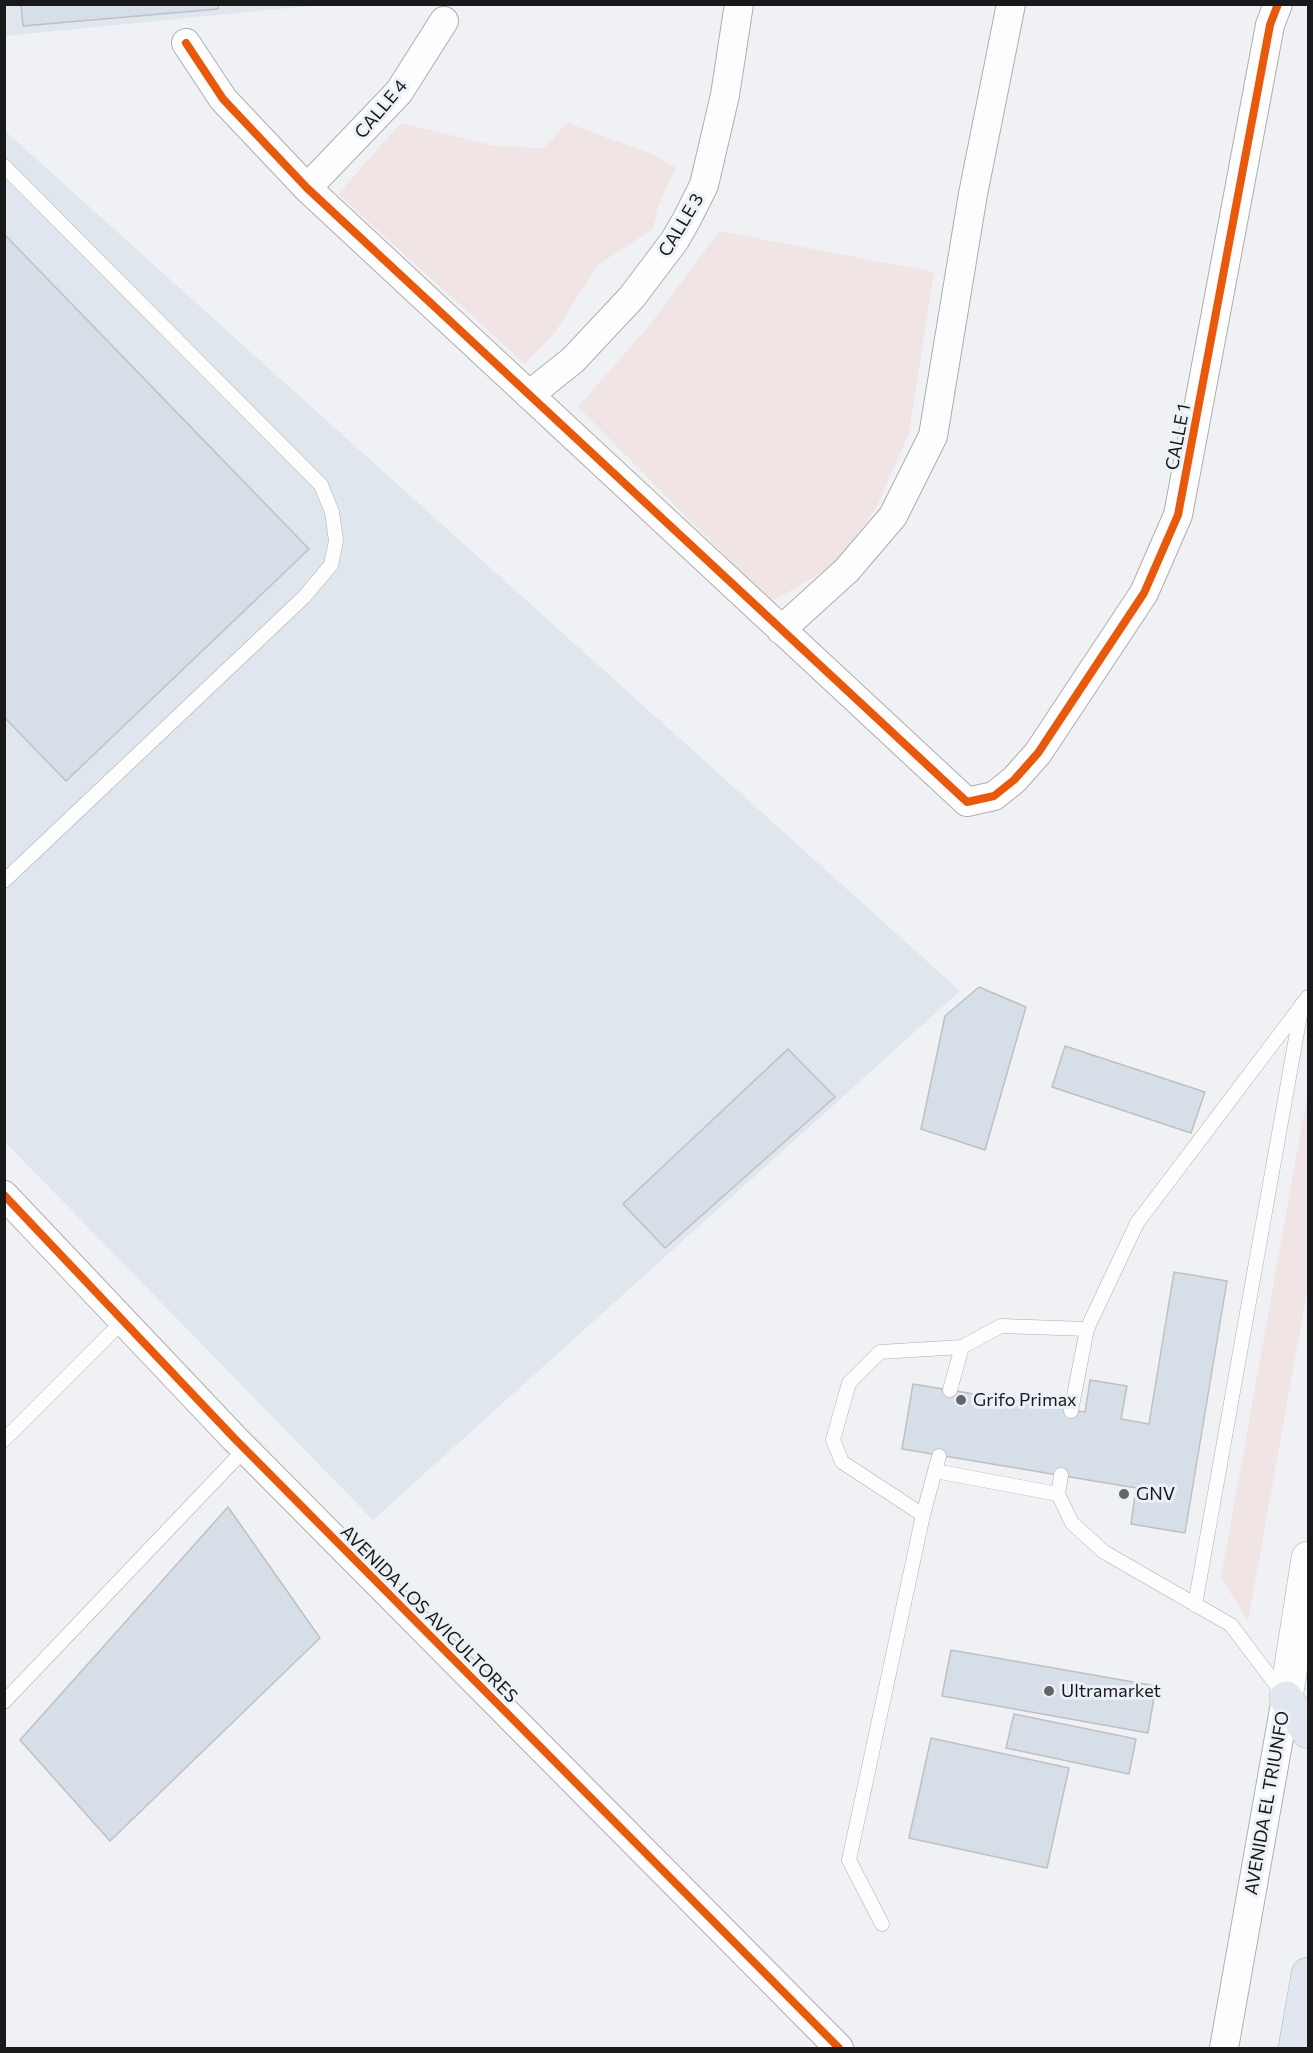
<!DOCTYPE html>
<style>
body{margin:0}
#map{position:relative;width:1313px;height:2053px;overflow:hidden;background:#eff1f4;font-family:Commissioner,sans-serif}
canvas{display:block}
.frame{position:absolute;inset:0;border:6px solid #17191b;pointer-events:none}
</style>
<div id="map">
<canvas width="1313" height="2053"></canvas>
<div class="frame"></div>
</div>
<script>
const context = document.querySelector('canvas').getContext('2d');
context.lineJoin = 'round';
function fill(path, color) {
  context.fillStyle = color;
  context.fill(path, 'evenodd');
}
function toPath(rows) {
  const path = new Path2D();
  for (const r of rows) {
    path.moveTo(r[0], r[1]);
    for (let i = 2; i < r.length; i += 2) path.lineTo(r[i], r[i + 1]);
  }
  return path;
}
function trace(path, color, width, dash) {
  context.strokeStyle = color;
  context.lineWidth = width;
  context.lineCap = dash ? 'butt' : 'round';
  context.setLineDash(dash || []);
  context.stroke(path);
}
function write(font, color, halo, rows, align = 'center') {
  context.font = font + ' Commissioner,sans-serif';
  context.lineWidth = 6;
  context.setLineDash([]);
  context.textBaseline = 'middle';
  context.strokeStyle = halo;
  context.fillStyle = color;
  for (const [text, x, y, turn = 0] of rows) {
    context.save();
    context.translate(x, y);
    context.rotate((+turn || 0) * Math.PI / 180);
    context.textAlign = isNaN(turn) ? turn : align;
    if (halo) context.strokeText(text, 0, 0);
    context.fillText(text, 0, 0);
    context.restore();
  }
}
const built = toPath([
 [5,5,319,5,5,36],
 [4,130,960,991,373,1520,5,1142]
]);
const green = toPath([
 [401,123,495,146,544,148,567,123,655,155,676,168,659,204,653,229,598,265,553,335,525,364,338,194],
 [719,231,934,272,909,433,877,506,838,563,771,602,578,407,652,322],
 [1308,1091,1308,1286,1248,1621,1221,1578]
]);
const building = toPath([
 [21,4,218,4,218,9,23,26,21,4],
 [4,234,309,549,66,781,4,717,4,234],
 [979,987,1026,1007,985,1150,921,1129,945,1016,979,987],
 [1065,1046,1205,1092,1191,1133,1052,1087,1065,1046],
 [788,1049,835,1097,665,1248,623,1204,788,1049],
 [1174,1272,1227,1281,1185,1533,1131,1524,1136,1488,902,1449,913,1384,1085,1412,1090,1380,1127,1386,1121,1419,1149,1424,1174,1272],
 [228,1507,320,1638,110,1841,20,1740,228,1507],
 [951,1650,1156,1686,1148,1733,942,1696,951,1650],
 [1014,1714,1136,1739,1129,1774,1006,1748,1014,1714],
 [931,1738,1069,1768,1047,1868,909,1838,931,1738]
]);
const lane = toPath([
 [4,166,321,485,332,512,336,541,331,565,304,597,4,881],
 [950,1390,962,1347,1001,1326,1087,1329],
 [1071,1411,1087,1329,1137,1223,1308,997],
 [4,1440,123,1321],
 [935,1471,1058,1494],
 [1061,1475,1058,1494,1072,1523,1104,1552,1231,1625,1283,1694],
 [923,1515,842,1462,833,1440,849,1383,880,1352,962,1347],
 [1195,1605,1302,1004],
 [4,1702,245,1449],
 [882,1924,849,1860,923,1515,939,1456]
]);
const street = toPath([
 [186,43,223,99,307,188,967,802,994,796,1014,780,1038,753,1144,593,1178,515,1270,25,1278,4],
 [307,188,399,92,444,21],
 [529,395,573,360,632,297,675,240,687,219,704,185,725,95,739,4],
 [781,630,847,570,893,516,933,436,973,194,1011,4],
 [4,1195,235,1439,839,2048],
 [1224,2048,1286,1698]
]);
const secondary = toPath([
 [1286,1698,1308,1558]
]);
const highway = toPath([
 [1286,1698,1308,1732],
 [1295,2048,1308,1974]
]);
const cycleway = toPath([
 [186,43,223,99,307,188,967,802,994,796,1014,780,1038,753,1144,593,1178,515,1270,25,1278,4],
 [4,1195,235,1439,839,2048]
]);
const markers = [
 [961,1400,6,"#636567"],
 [1124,1494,6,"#636567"],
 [1049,1691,6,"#636567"]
];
const streetNames = [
 ["CALLE 4",381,109,-50],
 ["CALLE 3",681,225,-59],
 ["CALLE 1",1178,437,-79],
 ["AVENIDA LOS AVICULTORES",429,1614,45],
 ["AVENIDA EL TRIUNFO",1267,1803,-80]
];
const poiNames = [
 ["Grifo Primax",973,1400],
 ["GNV",1136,1494],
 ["Ultramarket",1061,1691]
];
fill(built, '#dfe6ee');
fill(green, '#f0e5e4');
fill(building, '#d6dee8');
trace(building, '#bfc0c2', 1.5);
trace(lane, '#adaeb1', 15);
trace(street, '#adaeb1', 30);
trace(secondary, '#adaeb1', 34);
trace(highway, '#afb6bf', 34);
trace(lane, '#fdfdfd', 14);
trace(street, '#fdfdfd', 28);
trace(secondary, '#fdfdfd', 33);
trace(highway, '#e1e7ef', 33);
trace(cycleway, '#e8590c', 8);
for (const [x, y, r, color] of markers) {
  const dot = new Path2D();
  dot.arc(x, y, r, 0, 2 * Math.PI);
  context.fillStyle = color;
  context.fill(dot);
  trace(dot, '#ecf1f7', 2);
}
write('18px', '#17191b', '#ecf1f7', streetNames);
write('18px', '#17191b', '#ecf1f7', poiNames, 'left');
</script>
